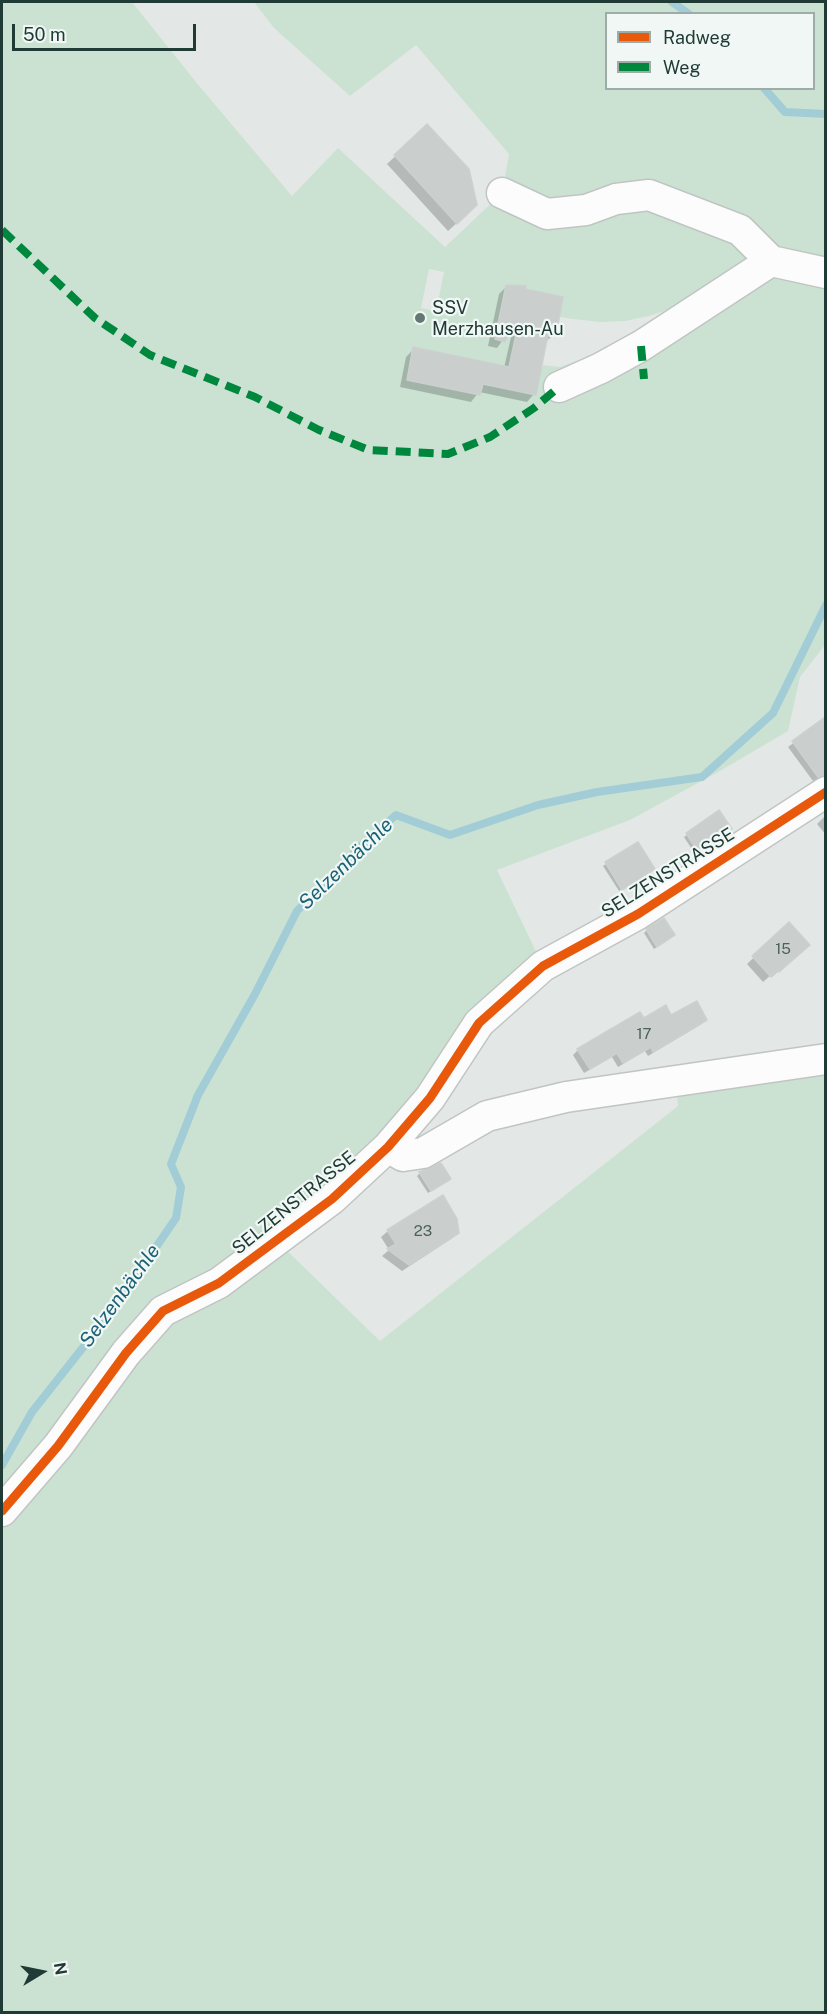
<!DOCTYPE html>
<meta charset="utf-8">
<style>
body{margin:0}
#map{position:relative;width:827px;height:2014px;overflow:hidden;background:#e3e8e6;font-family:"Public Sans",sans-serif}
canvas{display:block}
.frame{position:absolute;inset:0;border:3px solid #203b35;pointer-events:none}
.legend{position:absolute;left:605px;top:12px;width:210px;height:78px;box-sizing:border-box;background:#f0f7f4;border:2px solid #9daca8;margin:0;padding:8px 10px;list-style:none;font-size:18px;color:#203b35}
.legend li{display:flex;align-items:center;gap:12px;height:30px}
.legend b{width:30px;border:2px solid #9daca8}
.north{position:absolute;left:12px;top:1942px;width:60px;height:60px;-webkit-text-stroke:4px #f0f7f4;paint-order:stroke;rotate:80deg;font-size:16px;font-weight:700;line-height:24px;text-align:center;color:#203b35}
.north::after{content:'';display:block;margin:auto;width:21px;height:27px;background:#203b35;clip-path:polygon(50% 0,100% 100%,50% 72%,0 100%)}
.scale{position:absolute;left:12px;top:24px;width:184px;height:27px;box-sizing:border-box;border:3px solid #203b35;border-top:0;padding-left:8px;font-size:18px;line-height:21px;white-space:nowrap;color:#203b35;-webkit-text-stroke:4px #f0f7f4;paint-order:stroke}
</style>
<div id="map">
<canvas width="827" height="2014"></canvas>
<div class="frame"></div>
<ul class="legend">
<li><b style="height:8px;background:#e8590c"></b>Radweg</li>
<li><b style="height:8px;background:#00873e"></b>Weg</li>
</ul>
<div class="north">N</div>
<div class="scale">50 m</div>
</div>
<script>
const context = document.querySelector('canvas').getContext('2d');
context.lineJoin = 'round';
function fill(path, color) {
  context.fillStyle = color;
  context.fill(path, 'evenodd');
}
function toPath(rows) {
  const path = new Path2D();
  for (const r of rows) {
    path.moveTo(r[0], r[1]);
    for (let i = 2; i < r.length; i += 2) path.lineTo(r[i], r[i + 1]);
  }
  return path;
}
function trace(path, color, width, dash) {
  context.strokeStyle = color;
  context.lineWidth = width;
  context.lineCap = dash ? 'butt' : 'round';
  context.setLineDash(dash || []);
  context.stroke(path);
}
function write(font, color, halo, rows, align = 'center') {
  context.font = font + ' "Public Sans",sans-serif';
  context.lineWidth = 4.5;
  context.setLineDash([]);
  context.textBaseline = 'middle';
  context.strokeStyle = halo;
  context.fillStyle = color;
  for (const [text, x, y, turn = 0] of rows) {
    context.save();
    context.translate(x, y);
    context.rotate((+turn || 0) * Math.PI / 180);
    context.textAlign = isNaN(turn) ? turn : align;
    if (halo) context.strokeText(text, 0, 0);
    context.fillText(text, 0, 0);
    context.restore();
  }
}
const green = toPath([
 [2,2,132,2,196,82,292,196,338,148,445,247,502,193,509,154,416,45,350,96,274,28,254,2,825,2,825,645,800,677,788,731,720,771,630,820,497,870,543,966,430,1098,277,1241,380,1341,678,1106,676,1082,825,1059,825,2012,2,2012],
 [606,14,814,14,814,88,606,88],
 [429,269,444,272,436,311,421,308],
 [506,285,526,286,525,289,563,297,559,317,573,319,600,322,625,321,649,316,679,306,610,363,603,352,560,367,542,365,535,395,483,384,480,395,407,380,413,348,509,367,517,330,497,325]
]);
const shadow = toPath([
 [427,126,467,214,448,231,387,164],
 [506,287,523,290,554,335,545,342,534,394,527,402,479,392,471,402,400,387,406,357,414,349,504,368,511,337,506,336,497,348,488,346,499,294],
 [826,719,826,775,813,781,788,747],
 [719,813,727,832,695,854,684,837],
 [826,815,826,835,817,824],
 [637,844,650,871,619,891,603,866],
 [789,924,801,951,772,977,771,975,763,982,747,964],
 [647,930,670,938,654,949,644,933],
 [671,1017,705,1020,700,1025,648,1056,645,1051,618,1067,612,1057,584,1073,573,1055,578,1050,643,1020],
 [420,1173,446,1182,428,1193,417,1176],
 [388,1231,458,1232,451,1239,402,1271,382,1256,389,1250,381,1237]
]);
const stream = toPath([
 [672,2,689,14],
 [764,88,785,112,826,114],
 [2,1465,32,1412,115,1307,176,1218,181,1187,171,1164,198,1095,255,994,297,911,362,845,396,815,450,835,538,805,597,792,702,777,773,713,826,605]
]);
const building = toPath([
 [427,124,469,169,477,205,457,224,394,155,427,124],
 [506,285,526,286,525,289,563,297,556,335,548,334,536,395,483,384,480,395,407,380,413,347,509,367,517,330,511,328,505,342,495,339,506,285],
 [825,717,825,775,818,777,792,741,825,717],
 [719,810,732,829,698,852,686,833,719,810],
 [638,842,655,869,622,890,605,862,638,842],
 [664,918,675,935,657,947,646,929,664,918],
 [789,922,810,945,779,972,778,970,771,977,752,956,789,922],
 [697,1001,707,1020,653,1052,651,1047,623,1063,617,1053,590,1069,577,1049,640,1012,644,1018,666,1005,671,1015,697,1001],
 [441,1163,451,1179,431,1191,419,1172,441,1163],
 [443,1195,457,1219,459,1233,409,1265,387,1249,396,1244,387,1230,443,1195]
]);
const minor = toPath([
 [502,193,547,214,586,210,616,199,649,195,740,230,771,261],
 [559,387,601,368,641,346,771,261,826,273],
 [388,1147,403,1156,423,1153,487,1116,566,1097,826,1059],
 [2,1511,58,1446,126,1353,163,1311,219,1283,332,1199,388,1147,430,1098,479,1023,543,966,638,914,826,792]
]);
const quiet = toPath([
 [2,230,95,318,150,355,255,397,319,430,369,450,448,454,490,437,534,408,559,387],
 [641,346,644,379]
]);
const cycleway = toPath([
 [2,1511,58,1446,126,1353,163,1311,219,1283,332,1199,388,1147,430,1098,479,1023,543,966,638,914,826,792]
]);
const markers = [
 [420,318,6,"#647873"]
];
const numberNames = [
 ["15",783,949],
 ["17",644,1034],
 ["23",423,1231]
];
const poiNames = [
 ["SSV",432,308],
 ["Merzhausen-Au",432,329]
];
const streetNames = [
 ["SELZENSTRASSE",668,873,-32],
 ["SELZENSTRASSE",294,1203,-39]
];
const waterNames = [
 ["Selzenbächle",346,864,-44],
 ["Selzenbächle",120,1296,-54]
];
fill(green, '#cbe2d3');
fill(shadow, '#0003');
trace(stream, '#a2cdd7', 8);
fill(building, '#cacfcd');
trace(building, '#cbd1cf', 1.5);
trace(minor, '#c0c5c3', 33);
trace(minor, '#fbfcfb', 30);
trace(quiet, '#00873e', 8, [15, 8]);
trace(cycleway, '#e8590c', 9);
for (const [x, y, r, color] of markers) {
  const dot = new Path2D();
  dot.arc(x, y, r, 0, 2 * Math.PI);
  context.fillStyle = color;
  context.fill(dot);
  trace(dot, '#f0f7f4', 2);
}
write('15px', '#4b615c', null, numberNames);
write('18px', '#203b35', '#f0f7f4', poiNames, 'left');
write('18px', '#203b35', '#f0f7f4', streetNames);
write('italic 20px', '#1a6277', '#f0f7f4', waterNames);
</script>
